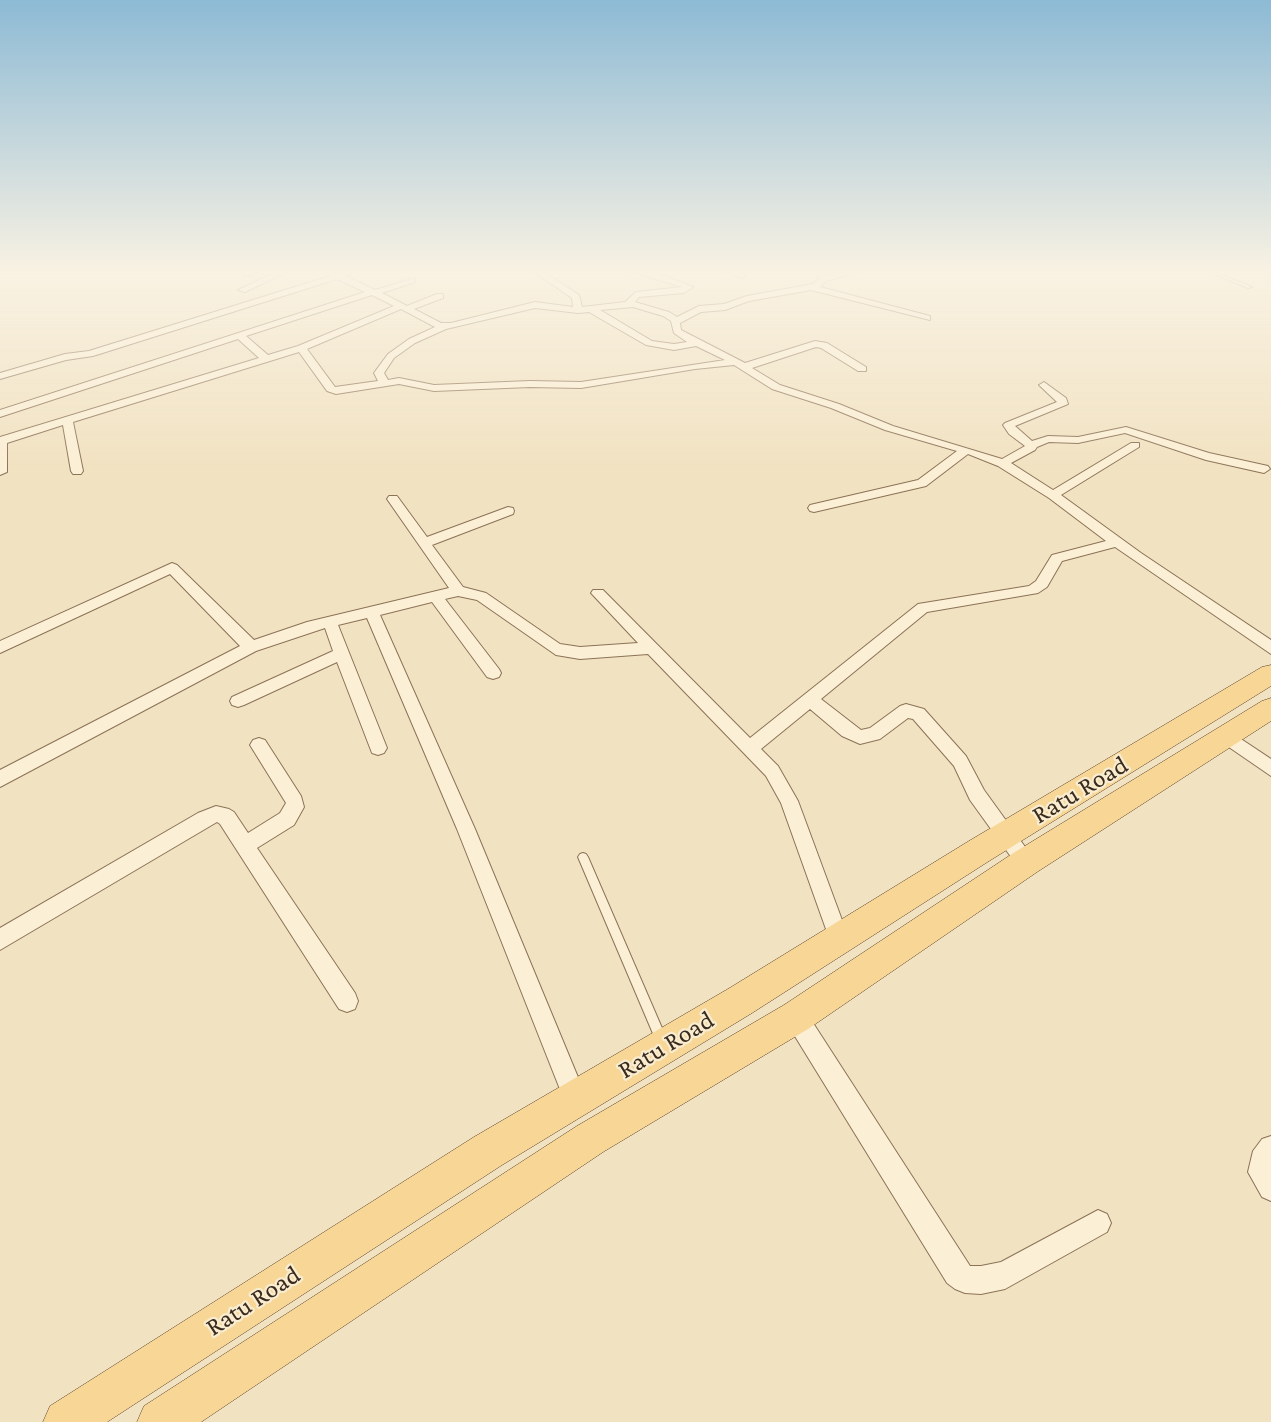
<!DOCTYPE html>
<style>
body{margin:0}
canvas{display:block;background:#f1e2c1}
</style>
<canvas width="1271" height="1422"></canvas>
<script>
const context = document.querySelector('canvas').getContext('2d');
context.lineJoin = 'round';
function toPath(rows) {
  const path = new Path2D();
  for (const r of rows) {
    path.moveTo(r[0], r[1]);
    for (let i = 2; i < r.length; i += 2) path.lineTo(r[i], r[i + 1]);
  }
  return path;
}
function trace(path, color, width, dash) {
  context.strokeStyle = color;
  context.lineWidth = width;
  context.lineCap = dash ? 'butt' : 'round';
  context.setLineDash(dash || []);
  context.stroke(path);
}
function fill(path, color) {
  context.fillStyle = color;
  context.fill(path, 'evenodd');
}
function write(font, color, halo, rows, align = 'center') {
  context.font = font + ' "Crimson Pro",serif';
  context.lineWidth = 4.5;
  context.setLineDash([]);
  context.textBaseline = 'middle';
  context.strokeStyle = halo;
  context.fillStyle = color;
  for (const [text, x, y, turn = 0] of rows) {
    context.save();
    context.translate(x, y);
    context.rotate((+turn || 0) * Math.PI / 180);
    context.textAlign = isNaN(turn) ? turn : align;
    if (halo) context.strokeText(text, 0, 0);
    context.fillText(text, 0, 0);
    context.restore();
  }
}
const lane = toPath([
 [1204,270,1210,270,1252,287,1248,288,1204,270],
 [583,853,586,854,588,857,665,1035,667,1039,665,1043,661,1045,657,1043,578,857,580,854,583,853]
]);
const street = toPath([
 [249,270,261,270,250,276,244,276,244,272,249,270],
 [280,270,291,270,245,292,238,290,280,270],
 [321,270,332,270,339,273,361,270,346,276,375,290,415,278,415,282,382,293,407,306,437,294,443,294,443,298,414,309,441,323,451,323,535,302,573,307,572,298,531,270,541,270,579,295,582,307,625,302,636,292,682,287,626,270,655,272,693,287,684,293,639,297,635,302,669,312,677,317,699,306,724,304,747,296,813,284,819,278,817,270,825,270,828,275,850,270,866,270,826,281,820,287,930,316,930,320,811,290,749,301,725,310,701,312,680,323,681,330,745,363,815,341,827,343,866,367,866,371,858,371,821,348,816,347,752,368,780,385,839,404,893,426,1002,459,1025,446,1009,434,1003,425,1005,423,1057,402,1039,385,1044,382,1066,398,1068,404,1015,426,1032,441,1048,436,1078,437,1126,427,1209,453,1268,466,1270,469,1264,473,1206,460,1125,433,1078,443,1049,442,1037,447,1035,450,1011,463,1053,490,1131,443,1139,443,1139,447,1061,495,1141,553,1271,640,1271,654,1115,547,1062,561,1047,587,1038,593,927,612,821,699,861,730,870,728,900,706,906,704,924,709,966,756,984,790,1036,862,1033,868,1026,871,1019,868,970,800,954,766,913,719,908,718,880,739,860,744,842,736,810,709,761,749,778,766,798,801,849,939,846,946,839,949,832,946,781,803,766,776,648,654,580,659,556,655,477,600,458,596,445,599,499,669,501,673,499,677,493,679,487,677,432,602,380,615,475,829,587,1099,583,1107,575,1111,567,1107,457,829,367,618,338,625,387,748,384,753,378,755,372,753,337,662,244,705,238,707,232,705,230,701,232,697,333,651,325,628,256,651,0,787,0,770,240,646,170,574,0,653,0,641,172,563,177,565,254,640,307,622,449,588,387,499,389,496,397,496,427,537,508,507,513,508,514,511,513,514,432,545,463,587,486,593,560,644,580,647,638,643,591,593,593,590,603,590,750,738,918,604,1029,586,1036,581,1052,555,1106,541,1049,498,998,466,968,454,926,486,814,512,810,511,808,508,810,505,918,480,957,451,885,430,831,408,772,389,734,365,695,369,581,388,530,387,434,391,399,384,336,394,327,391,299,352,73,422,83,471,81,474,73,474,71,471,63,425,7,443,7,472,0,475,0,437,259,358,238,339,0,417,0,410,365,292,337,279,93,356,66,360,0,379,0,373,65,354,89,351,330,276,321,270],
 [372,295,394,306,298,346,268,355,246,336,372,295],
 [633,307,663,316,671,321,674,333,687,342,674,344,652,341,600,310,633,307],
 [535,308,578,313,589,312,646,345,674,350,696,346,725,360,581,382,530,381,434,385,399,378,388,380,384,373,394,358,415,343,446,329,535,308],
 [401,309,435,327,409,339,388,354,374,373,378,381,335,387,307,349,401,309],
 [722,270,735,270,746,275,742,278,722,270],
 [1226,729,1271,759,1271,776,1220,741,1218,736,1220,731,1226,729],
 [259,738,265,740,301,796,304,807,294,825,257,848,355,993,358,1001,355,1009,347,1012,339,1009,220,824,217,822,0,950,0,928,198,813,216,806,229,809,234,812,248,833,280,813,286,803,250,745,253,740,259,738],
 [796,1006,804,1009,970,1266,981,1266,1001,1262,1098,1210,1107,1214,1111,1223,1107,1232,1005,1289,981,1294,965,1293,955,1289,947,1283,788,1025,785,1017,788,1009,796,1006],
 [1271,1136,1271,1201,1262,1197,1248,1172,1253,1151,1262,1139,1271,1136]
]);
const primary = toPath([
 [1271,665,1271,686,989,861,752,1013,502,1165,107,1422,43,1422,50,1406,474,1137,728,989,969,841,1262,667,1271,665],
 [1271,698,1271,721,1037,872,808,1029,603,1152,201,1422,137,1422,144,1406,577,1126,784,1005,1015,852,1262,701,1271,698]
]);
const nearStreetnames = [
 ["Ratu Road",1080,790,-31],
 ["Ratu Road",666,1045,-31],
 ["Ratu Road",253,1301,-33]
];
trace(lane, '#8c7257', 2);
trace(street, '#8c7257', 2);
trace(primary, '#5a402c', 1);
fill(lane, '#fbefd5');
fill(street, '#fbefd5');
fill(primary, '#f8d796');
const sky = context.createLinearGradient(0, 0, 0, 469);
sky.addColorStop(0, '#8dbad5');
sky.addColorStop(0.58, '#f9f2e3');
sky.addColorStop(1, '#f9f2e300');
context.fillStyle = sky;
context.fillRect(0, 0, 1271, 469);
write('26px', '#3b2b1c', '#f8ecd1', nearStreetnames);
</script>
